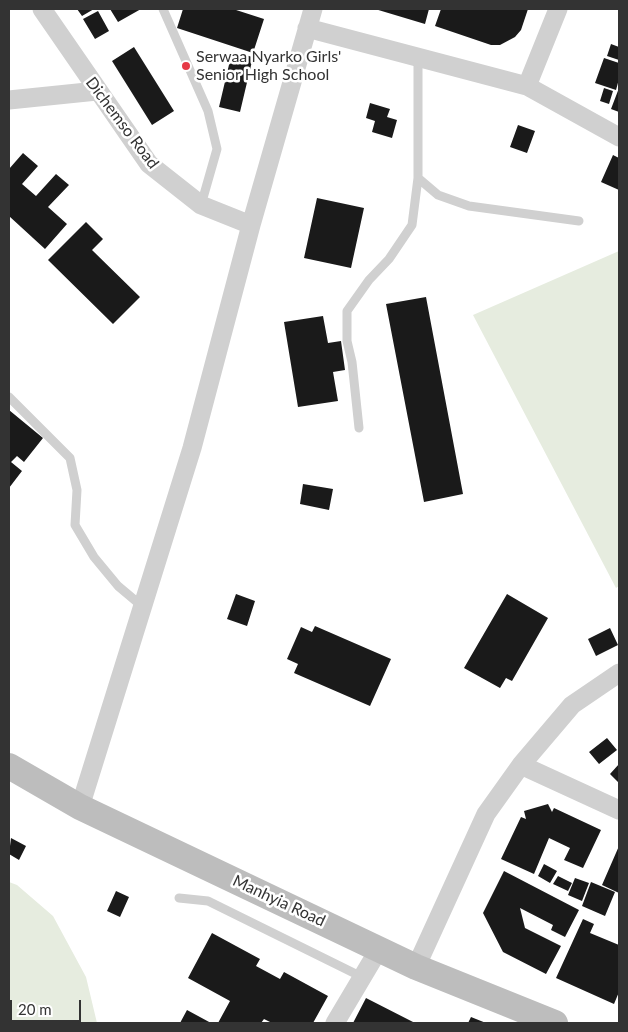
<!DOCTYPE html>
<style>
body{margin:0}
#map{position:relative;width:628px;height:1032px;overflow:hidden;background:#fff;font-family:Lato,sans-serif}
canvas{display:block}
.frame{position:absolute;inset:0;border:10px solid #333;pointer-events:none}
.scale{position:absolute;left:10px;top:1000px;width:71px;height:22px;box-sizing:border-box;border:2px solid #333;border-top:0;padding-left:6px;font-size:15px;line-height:18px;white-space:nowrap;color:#333;-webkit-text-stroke:4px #fff;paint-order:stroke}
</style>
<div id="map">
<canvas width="628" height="1032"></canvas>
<div class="frame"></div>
<div class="scale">20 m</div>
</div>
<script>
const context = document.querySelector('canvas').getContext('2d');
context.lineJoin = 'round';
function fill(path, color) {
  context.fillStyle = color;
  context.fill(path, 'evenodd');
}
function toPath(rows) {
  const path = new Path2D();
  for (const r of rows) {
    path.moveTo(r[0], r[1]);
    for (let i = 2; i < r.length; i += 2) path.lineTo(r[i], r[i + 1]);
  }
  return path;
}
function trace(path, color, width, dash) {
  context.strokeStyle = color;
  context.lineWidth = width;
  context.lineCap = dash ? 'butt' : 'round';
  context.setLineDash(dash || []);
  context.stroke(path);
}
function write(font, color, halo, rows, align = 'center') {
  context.font = font + ' Lato,sans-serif';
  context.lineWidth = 5;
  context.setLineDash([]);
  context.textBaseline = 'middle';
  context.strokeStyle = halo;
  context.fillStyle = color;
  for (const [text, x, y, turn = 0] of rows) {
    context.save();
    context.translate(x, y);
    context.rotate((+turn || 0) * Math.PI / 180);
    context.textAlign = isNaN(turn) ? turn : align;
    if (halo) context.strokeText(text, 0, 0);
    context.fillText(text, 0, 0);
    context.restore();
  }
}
const green = toPath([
 [619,251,619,586,616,588,473,315],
 [9,882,17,885,53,916,86,977,97,1023,9,1023]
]);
const building = toPath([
 [77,9,94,9,82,16],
 [110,9,141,9,118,22],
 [183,9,233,9,264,19,253,53,177,28],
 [375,9,429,9,425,24],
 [441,9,491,10,528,9,521,30,515,37,500,45,491,45,435,26],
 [98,11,109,31,95,39,83,19],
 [611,44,619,47,619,60,607,56],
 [134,47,174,111,152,125,112,61],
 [232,52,253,57,240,112,219,107],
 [604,58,619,63,619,79,616,90,595,83],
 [604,88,613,91,609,104,600,101],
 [619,88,619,112,611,109],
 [370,103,390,109,387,117,397,120,392,138,372,132,375,121,366,118],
 [518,125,535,131,527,153,510,147],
 [23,153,38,166,22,184,36,196,56,174,69,185,48,207,67,224,45,249,9,216,9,169],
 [613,155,619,158,619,190,601,182],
 [317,198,364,208,351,268,304,258],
 [86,222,103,239,92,250,140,297,113,324,48,260],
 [426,297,463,494,424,502,386,304],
 [323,316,328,343,341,341,345,370,333,372,338,401,298,407,284,322],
 [9,410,43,438,24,462,17,456,11,462,22,471,9,488],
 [303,484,333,489,329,510,300,504],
 [236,594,255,601,247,626,227,619],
 [507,594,548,618,512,681,506,678,500,688,464,668],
 [315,626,391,659,370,706,294,673,298,664,287,659,301,627,312,632],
 [610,628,618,645,596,656,588,639],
 [607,738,617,750,599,764,589,752],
 [619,764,619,783,610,774],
 [548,804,552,812,554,808,601,830,583,868,564,860,570,848,549,838,534,874,501,859,521,817,526,819,524,811],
 [11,838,26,846,19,860,9,854],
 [619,846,619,893,602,885],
 [544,864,557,871,550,883,538,876],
 [504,871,579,910,565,937,551,930,553,925,520,908,525,928,561,946,546,974,503,952,483,913],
 [558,876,572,883,568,891,553,884],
 [575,878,589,883,582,901,568,895],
 [591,882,615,892,605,916,582,906],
 [116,891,129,897,120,917,107,911],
 [583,919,594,924,590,933,619,945,619,992,614,1004,556,978],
 [212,933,260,959,256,966,280,979,284,972,328,996,313,1023,272,1023,264,1019,261,1023,218,1023,230,1001,188,978],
 [366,998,415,1023,353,1023],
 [187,1010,211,1023,180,1023],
 [471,1017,486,1023,468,1023]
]);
const lane = toPath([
 [163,9,208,111,217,149,201,205],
 [418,57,418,178,438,195,469,206,579,221],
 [9,397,70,458,77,490,75,525,94,557,118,586,143,607],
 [359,428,352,362,347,341,347,311,369,280,389,259,412,225,418,178],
 [179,898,208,901,362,977]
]);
const street = toPath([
 [42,9,149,164,201,205,251,225],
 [307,28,527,86,619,137],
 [527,86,558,9],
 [9,100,97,91],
 [521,765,619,810],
 [80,807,192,448,251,225,313,9],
 [416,967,486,814,521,765,572,705,619,673],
 [335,1023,379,949]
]);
const secondary = toPath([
 [9,766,80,807,416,967,555,1023]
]);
const markers = [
 [186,66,5,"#e63946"]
];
const poiNames = [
 ["Serwaa Nyarko Girls'",196,57],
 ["Senior High School",196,75]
];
const streetNames = [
 ["Dichemso Road",122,123,53],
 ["Manhyia Road",279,901,25]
];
fill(green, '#e6ecdf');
fill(building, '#1a1a1a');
trace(lane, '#d0d0d0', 9);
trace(street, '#d0d0d0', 19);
trace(secondary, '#bdbdbd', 26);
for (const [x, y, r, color] of markers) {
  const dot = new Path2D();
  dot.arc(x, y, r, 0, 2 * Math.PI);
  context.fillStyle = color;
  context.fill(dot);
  trace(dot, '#fff', 2);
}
write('16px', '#333', '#fff', poiNames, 'left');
write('16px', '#333', '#fff', streetNames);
</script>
